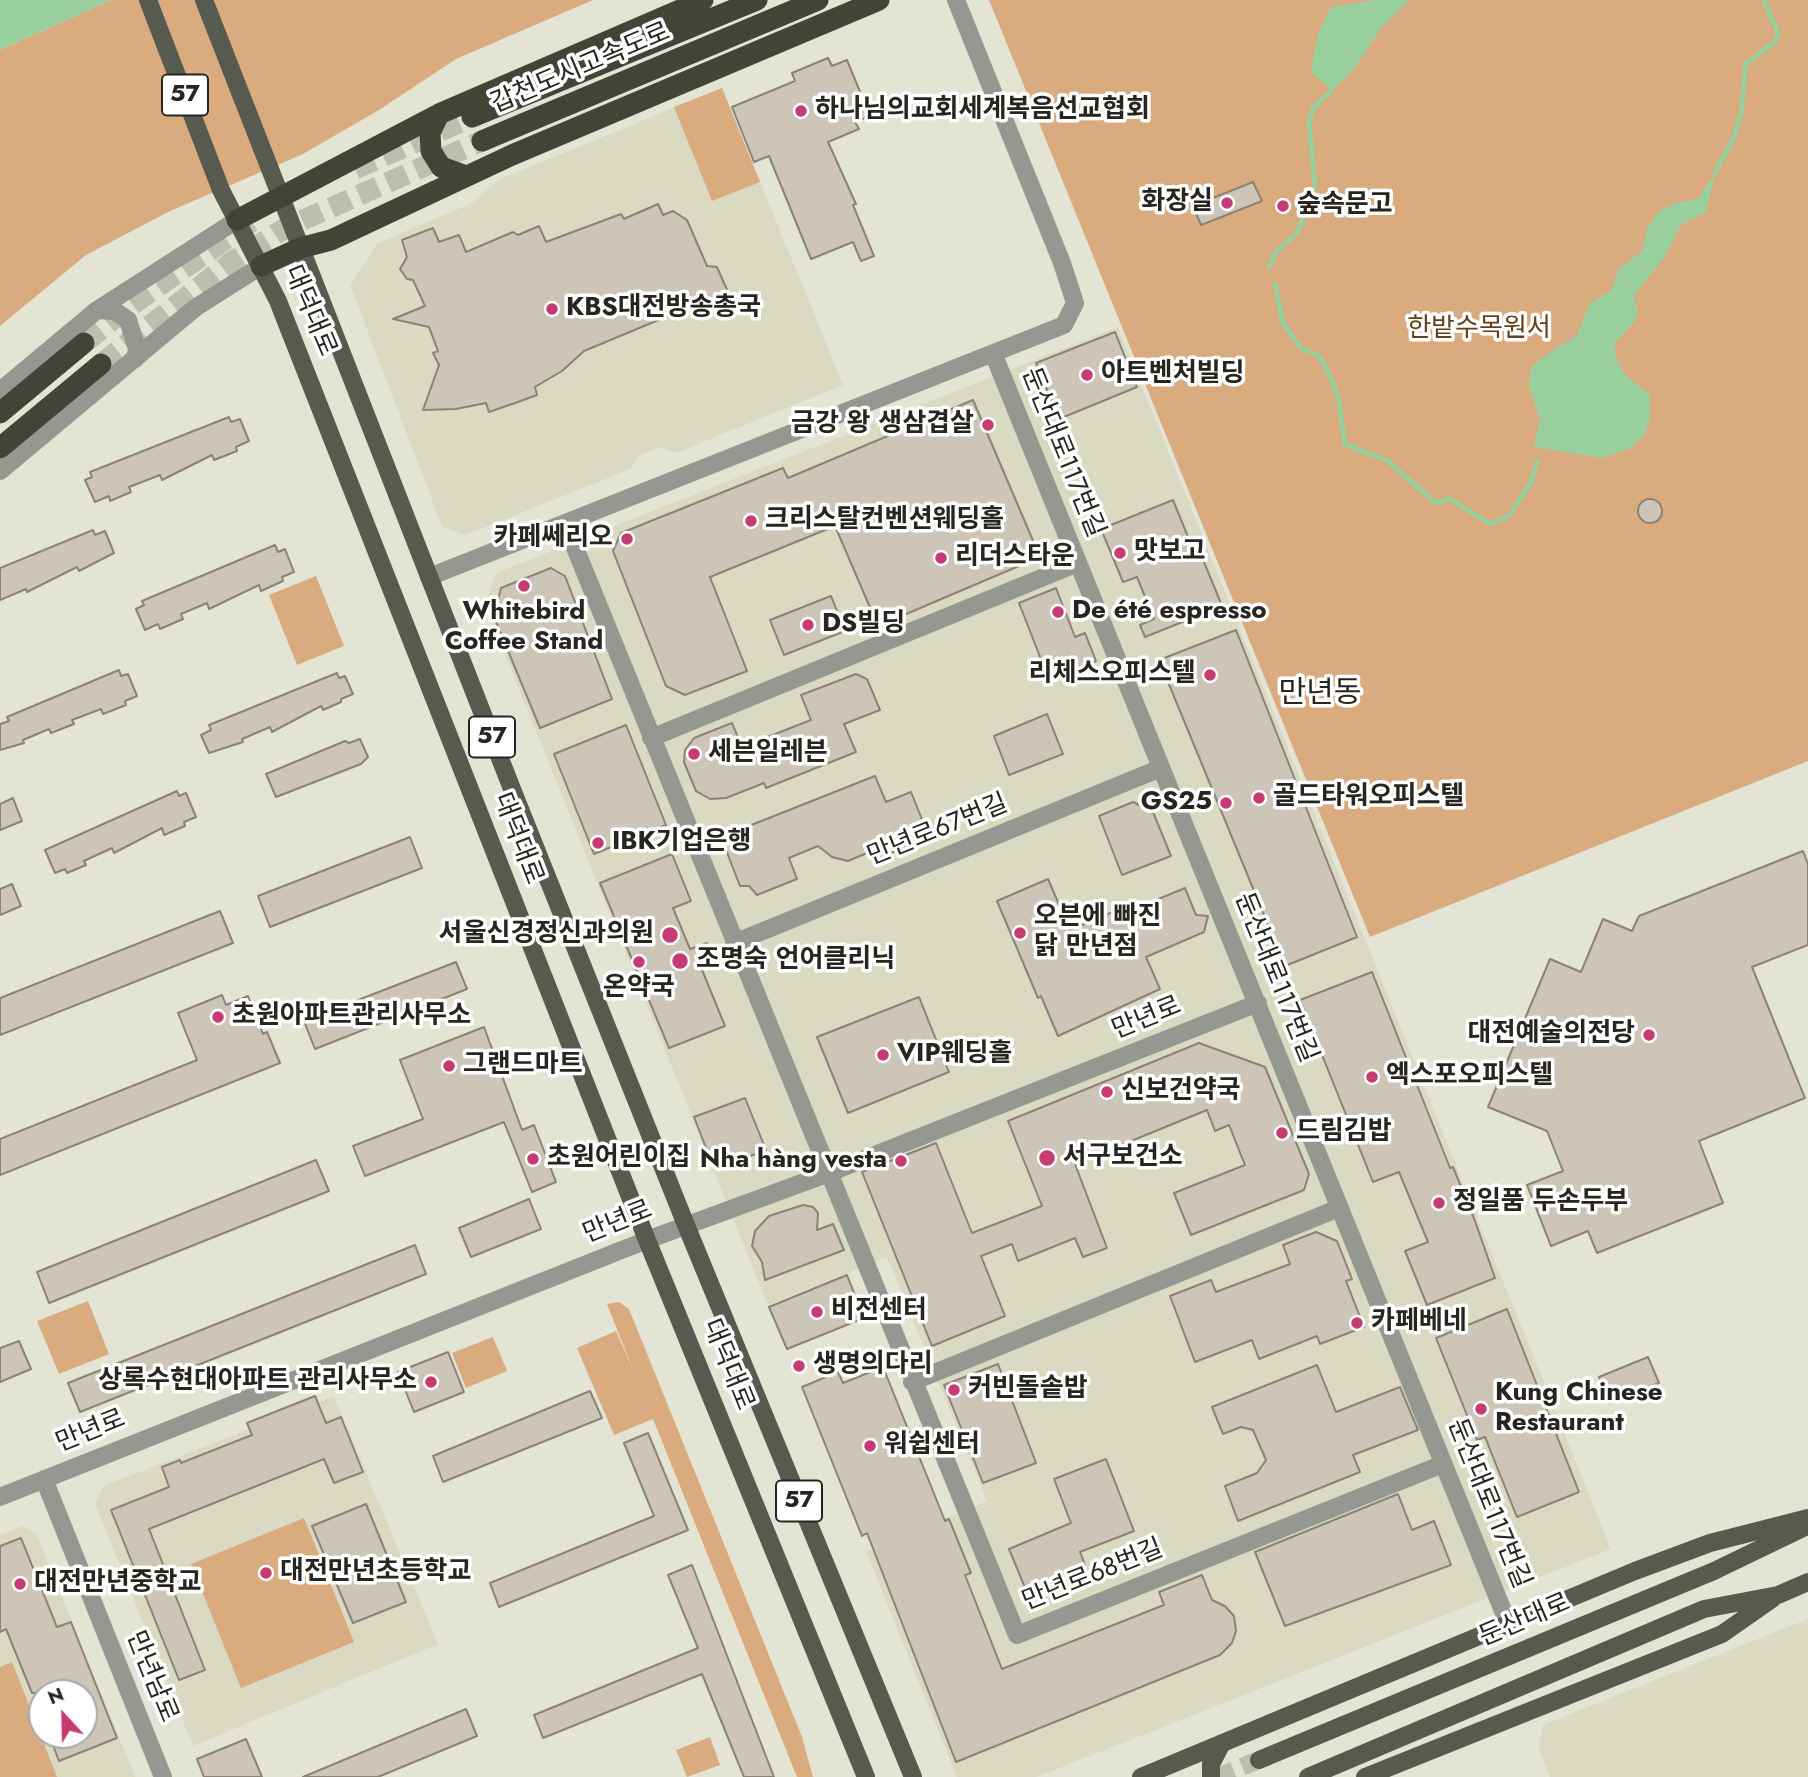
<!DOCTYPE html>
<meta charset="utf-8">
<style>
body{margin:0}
#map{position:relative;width:1808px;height:1777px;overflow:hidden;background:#e4e4d4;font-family:Jost,sans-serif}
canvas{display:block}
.north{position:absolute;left:28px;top:1679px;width:70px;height:70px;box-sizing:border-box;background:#fff;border:2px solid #a8a8a5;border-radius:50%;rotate:338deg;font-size:19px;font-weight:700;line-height:28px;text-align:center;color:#26251f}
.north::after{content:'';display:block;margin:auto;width:24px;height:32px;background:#c53b72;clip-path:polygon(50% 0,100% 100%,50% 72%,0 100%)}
</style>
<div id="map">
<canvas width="1808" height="1777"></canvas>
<div class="north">N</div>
</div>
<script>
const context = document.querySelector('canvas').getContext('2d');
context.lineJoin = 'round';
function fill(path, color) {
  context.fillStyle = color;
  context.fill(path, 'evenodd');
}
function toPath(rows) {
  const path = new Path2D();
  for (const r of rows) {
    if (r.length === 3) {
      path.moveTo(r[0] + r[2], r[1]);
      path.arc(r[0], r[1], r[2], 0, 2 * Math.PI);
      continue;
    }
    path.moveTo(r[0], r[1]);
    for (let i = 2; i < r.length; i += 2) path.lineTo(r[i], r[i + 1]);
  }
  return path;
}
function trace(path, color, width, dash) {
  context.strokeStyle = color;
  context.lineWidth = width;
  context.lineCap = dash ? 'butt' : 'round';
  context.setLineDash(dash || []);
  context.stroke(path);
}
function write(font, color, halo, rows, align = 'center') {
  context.font = font + ' Jost,"Noto Sans KR",sans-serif';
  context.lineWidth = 7;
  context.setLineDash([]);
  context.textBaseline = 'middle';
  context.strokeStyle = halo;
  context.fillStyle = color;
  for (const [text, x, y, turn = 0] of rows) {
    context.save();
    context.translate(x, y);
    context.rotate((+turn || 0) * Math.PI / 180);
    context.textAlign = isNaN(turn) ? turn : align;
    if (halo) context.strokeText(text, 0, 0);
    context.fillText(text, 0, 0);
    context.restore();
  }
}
const built = toPath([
 [722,88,843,385,676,453,660,447,637,457,631,469,465,535,442,526,350,285,378,243,472,203,498,180],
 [1118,327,1611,1549,1037,1777,957,1777,866,1551,987,1501,887,1257,768,1305,485,605,496,573],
 [334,1396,438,1644,193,1746,95,1503,104,1486],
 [22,1526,36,1533,135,1777,0,1777,0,1535],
 [42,1693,84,1693,84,1735,42,1735],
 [1808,1619,1808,1777,1550,1777,1539,1748,1543,1725]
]);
const green = toPath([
 [111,0,593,0,456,59,379,110,303,154,170,211,86,255,0,326,0,50],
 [989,0,1808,0,1808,761,1370,937],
 [722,88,760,182,712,201,674,107],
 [316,576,344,646,297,665,269,595],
 [88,1301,109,1354,59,1374,37,1321],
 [619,1302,629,1309,802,1737,813,1777,797,1777,653,1419,614,1435,577,1348,616,1331,633,1370,607,1304],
 [493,1337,507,1371,466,1388,452,1353],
 [304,1518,354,1642,241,1688,191,1564],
 [12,1662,57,1777,0,1777,0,1667],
 [710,1737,720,1765,687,1777,676,1750]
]);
const water = toPath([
 [0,0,111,0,0,50],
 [1375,0,1410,0,1382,27,1352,72,1332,90,1311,72,1317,36,1331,7],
 [1715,173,1706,212,1681,225,1665,256,1634,296,1638,311,1635,321,1615,343,1615,355,1624,374,1650,395,1650,419,1644,435,1631,448,1602,458,1534,447,1540,419,1529,386,1530,371,1536,362,1577,335,1590,303,1611,291,1619,269,1642,251,1647,229,1658,212,1675,203,1698,199]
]);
const stream = toPath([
 [1715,173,1735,135,1741,113,1746,63,1776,41,1778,33,1764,0],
 [1269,267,1276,252,1297,233,1308,206,1315,184,1309,122,1314,107,1332,90],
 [1275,284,1283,323,1301,348,1319,356,1329,374,1338,396,1345,444,1388,461,1436,503,1450,499,1490,524,1509,516,1531,482,1537,462]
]);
const building = toPath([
 [828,58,832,66,847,60,870,116,855,122,859,129,828,142,856,204,853,205,874,256,861,261,853,242,811,259,769,156,754,162,732,107,795,81,792,73,828,58],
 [1253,182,1262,201,1201,225,1193,206,1253,182],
 [658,204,663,215,673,211,687,220,707,266,717,267,727,290,721,298,691,311,690,307,584,351,562,371,535,387,537,395,515,403,489,412,486,403,456,409,423,410,439,365,433,353,438,351,429,327,393,319,425,306,413,280,407,279,400,269,407,257,402,240,433,228,439,242,459,235,466,252,513,232,518,235,539,226,546,242,621,214,624,219,658,204],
 [1115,332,1137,387,1059,419,1036,363,1115,332],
 [973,400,1040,557,878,626,835,526,710,577,747,671,685,695,666,686,613,551,621,533,783,468,788,478,973,400],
 [229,417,231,422,240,419,249,441,236,447,237,451,214,460,212,455,162,480,160,475,129,487,131,492,110,501,109,496,95,502,85,480,92,477,90,472,229,417],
 [1650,511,12],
 [1173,500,1197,559,1202,557,1222,606,1145,637,1140,625,1154,619,1137,577,1123,582,1101,529,1173,500],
 [93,530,95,535,105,531,114,553,79,571,77,567,27,592,26,589,0,600,0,568,93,530],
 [275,545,278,552,285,549,294,572,282,577,283,581,261,591,259,585,209,609,207,603,181,614,183,619,160,629,158,624,145,630,136,609,144,605,142,601,275,545],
 [551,568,565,576,612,699,540,728,494,617,501,588,551,568],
 [1056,588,1075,637,1085,633,1096,661,1049,680,1019,603,1056,588],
 [831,596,845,631,784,655,770,620,831,596],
 [1236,630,1357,937,1285,966,1159,660,1236,630],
 [119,670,121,676,128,674,137,696,125,701,126,705,103,714,101,709,72,720,74,724,51,733,49,729,23,740,24,743,0,750,0,724,9,721,7,717,119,670],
 [337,673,339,678,345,676,353,694,341,699,341,702,323,710,321,706,272,732,270,727,242,739,243,742,209,753,201,735,211,730,209,725,337,673],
 [856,674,867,679,880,710,844,724,856,752,766,788,764,783,726,798,710,799,696,791,684,762,685,750,694,738,732,723,742,747,811,720,801,695,856,674],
 [1047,714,1063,754,1009,775,994,736,1047,714],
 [626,725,666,825,594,854,554,754,626,725],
 [360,739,368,757,361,764,276,797,266,774,345,741,349,743,360,739],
 [875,776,886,802,911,792,923,822,922,834,915,843,877,859,874,850,848,861,832,857,818,846,789,858,797,879,757,895,749,886,740,886,721,837,875,776],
 [177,791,179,796,186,793,196,817,184,822,185,826,164,835,162,828,114,853,112,848,84,861,86,865,67,873,65,869,55,873,45,850,177,791],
 [13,798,22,821,0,830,0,804,13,798],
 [1133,802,1153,812,1171,856,1122,875,1099,816,1133,802],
 [410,837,422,868,270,927,258,896,410,837],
 [1803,851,1808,864,1808,945,1752,967,1805,1098,1699,1141,1723,1203,1597,1253,1588,1231,1551,1246,1527,1185,1563,1171,1547,1131,1488,1107,1550,959,1581,972,1603,919,1632,931,1639,916,1803,851],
 [672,854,691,901,673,908,690,949,707,943,714,959,700,965,725,1026,669,1048,600,883,672,854],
 [1048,879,1070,930,1120,909,1122,914,1185,888,1196,915,1208,916,1204,932,1146,957,1160,989,1058,1036,1041,996,1038,998,997,901,1048,879],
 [12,884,21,906,0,915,0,889,12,884],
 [220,911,233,943,0,1035,0,998,220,911],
 [456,962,467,989,315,1049,304,1021,456,962],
 [1372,972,1450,1168,1453,1167,1475,1221,1495,1278,1427,1305,1405,1251,1428,1242,1399,1172,1373,1182,1300,1000,1372,972],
 [222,995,226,1005,248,996,263,1034,267,1032,280,1063,0,1175,0,1139,197,1060,178,1013,222,995],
 [919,997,949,1072,848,1113,817,1037,919,997],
 [484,1027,522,1130,534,1125,556,1182,532,1192,504,1122,365,1176,353,1146,423,1119,400,1060,484,1027],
 [1199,1043,1265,1067,1309,1174,1304,1190,1191,1235,1174,1193,1245,1165,1229,1125,1215,1131,1207,1110,1136,1139,1075,1164,1107,1248,1083,1257,1075,1238,1018,1261,1012,1244,981,1256,1005,1316,932,1346,862,1172,936,1143,972,1233,1042,1206,1008,1121,1199,1043],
 [745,1098,766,1150,732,1163,708,1153,694,1117,745,1098],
 [316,1160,329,1191,49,1303,37,1272,316,1160],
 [529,1199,541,1229,471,1257,459,1228,529,1199],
 [803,1205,813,1207,818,1213,817,1230,833,1224,844,1250,765,1280,762,1262,752,1246,755,1231,769,1216,803,1205],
 [1316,1232,1337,1241,1352,1279,1346,1281,1364,1327,1320,1344,1317,1336,1259,1359,1252,1340,1195,1362,1170,1296,1211,1280,1216,1292,1290,1264,1283,1245,1316,1232],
 [415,1245,426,1274,80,1412,68,1383,415,1245],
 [847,1275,864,1318,787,1349,769,1307,847,1275],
 [1507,1309,1579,1492,1517,1517,1485,1437,1477,1440,1436,1338,1507,1309],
 [19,1341,31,1369,0,1382,0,1348,19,1341],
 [448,1352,464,1392,414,1412,398,1372,448,1352],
 [1648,1357,1659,1383,1609,1403,1599,1377,1648,1357],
 [998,1364,1036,1463,983,1483,944,1385,998,1364],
 [1317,1365,1336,1412,1400,1387,1418,1430,1353,1455,1360,1472,1238,1521,1225,1486,1257,1473,1266,1460,1253,1430,1241,1427,1223,1434,1212,1407,1317,1365],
 [883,1367,945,1521,949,1519,971,1573,965,1575,1002,1669,1164,1605,1159,1592,1202,1575,1212,1600,1225,1606,1234,1616,1236,1631,1232,1643,1220,1655,956,1762,867,1533,862,1536,802,1387,838,1372,843,1383,883,1367],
 [590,1391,602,1418,443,1482,433,1456,590,1391],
 [315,1396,326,1423,341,1417,363,1472,334,1483,324,1459,149,1529,205,1670,179,1680,111,1510,169,1487,162,1467,180,1460,181,1463,252,1435,247,1423,315,1396],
 [648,1433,688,1530,499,1607,490,1583,654,1516,624,1443,648,1433],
 [1106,1459,1134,1531,1080,1552,1085,1565,1026,1590,1009,1549,1071,1523,1054,1479,1106,1459],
 [1398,1494,1412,1530,1434,1521,1451,1565,1285,1626,1255,1552,1398,1494],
 [366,1504,406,1602,353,1623,312,1526,366,1504],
 [21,1538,57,1627,71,1622,117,1738,59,1761,49,1735,84,1735,84,1693,32,1693,6,1629,0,1632,0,1546,21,1538],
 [692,1565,774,1777,744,1777,702,1674,543,1738,534,1715,698,1648,668,1575,692,1565],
 [466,1709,477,1736,378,1777,303,1777,466,1709],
 [246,1739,262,1777,204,1777,197,1759,246,1739]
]);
const majorTunnel = toPath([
 [1217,1777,1259,1760]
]);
const highwayTunnel = toPath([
 [355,169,472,117],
 [84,343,130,306,258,217],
 [101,364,230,263,287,227,482,141]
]);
const minor = toPath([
 [97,310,115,311,128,320,137,349,135,359],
 [993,353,1508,1623],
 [0,391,97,310,237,220],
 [0,471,195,308,261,266],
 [565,523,1017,1635,1443,1464],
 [429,577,1064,325,1075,303,1062,263,956,0],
 [651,738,1078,563],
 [734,943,1161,768],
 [912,1382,1339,1208],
 [44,1479,163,1777],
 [0,1497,647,1240,829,1173,1258,1003]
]);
const major = toPath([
 [148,0,221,190,278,301,647,1240,866,1777],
 [204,0,512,789,686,1225,913,1777],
 [1259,1760,1714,1571,1805,1527],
 [1141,1777,1635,1571,1710,1543,1808,1518],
 [1211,1777,1211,1764,1221,1745],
 [1308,1777,1704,1609,1778,1595,1808,1582],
 [1365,1777,1722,1634,1772,1599]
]);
const highway = toPath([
 [439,114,430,133,431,151,441,167,466,176],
 [472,117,757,0],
 [482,141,818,0],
 [237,220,439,114,703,0],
 [261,266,300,248,331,240,512,155,879,0],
 [0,413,84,343],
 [0,448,101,364]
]);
const markers = [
 [801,111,7,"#c53b72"],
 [1227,203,7,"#c53b72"],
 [1283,206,7,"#c53b72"],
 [552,309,7,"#c53b72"],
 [1087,375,7,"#c53b72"],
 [988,425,7,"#c53b72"],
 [751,521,7,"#c53b72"],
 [627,539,7,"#c53b72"],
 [1120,553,7,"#c53b72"],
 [941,558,7,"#c53b72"],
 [524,586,7,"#c53b72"],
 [1058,612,7,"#c53b72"],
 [808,625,7,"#c53b72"],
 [1210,675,7,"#c53b72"],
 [694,754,7,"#c53b72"],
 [1259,798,7,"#c53b72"],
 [1226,803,7,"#c53b72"],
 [598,843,7,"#c53b72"],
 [1020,933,7,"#c53b72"],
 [670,935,9,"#c53b72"],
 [680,961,9,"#c53b72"],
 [639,962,7,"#c53b72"],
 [218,1017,7,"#c53b72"],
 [1649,1035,7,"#c53b72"],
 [883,1055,7,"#c53b72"],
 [449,1066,7,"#c53b72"],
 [1372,1077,7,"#c53b72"],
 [1107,1092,7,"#c53b72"],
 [1282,1133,7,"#c53b72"],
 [1047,1158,9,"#c53b72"],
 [533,1159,7,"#c53b72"],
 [901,1161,7,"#c53b72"],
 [1439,1203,7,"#c53b72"],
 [817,1312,7,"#c53b72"],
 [1357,1323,7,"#c53b72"],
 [799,1366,7,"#c53b72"],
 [431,1382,7,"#c53b72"],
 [954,1390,7,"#c53b72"],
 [1481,1409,7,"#c53b72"],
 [870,1446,7,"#c53b72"],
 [266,1573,7,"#c53b72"],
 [20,1584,7,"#c53b72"]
];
const shields = [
 [185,95,46],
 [492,737,46],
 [799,1501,46]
];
const shieldNames = [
 ["57",185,95],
 ["57",492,737],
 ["57",799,1501]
];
const streetNames = [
 ["갑천도시고속도로",581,69,-23],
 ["대덕대로",309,311,67],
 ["둔산대로117번길",1062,453,68],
 ["만년로67번길",938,831,-22],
 ["대덕대로",517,839,69],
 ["둔산대로117번길",1275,978,68],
 ["만년로",1147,1019,-22],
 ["만년로",618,1223,-22],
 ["대덕대로",727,1365,68],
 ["만년로",91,1432,-22],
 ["둔산대로117번길",1488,1504,68],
 ["만년로68번길",1093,1576,-22],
 ["둔산대로",1525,1621,-23],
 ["만년남로",151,1677,68]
];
const poiNames = [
 ["하나님의교회세계복음선교협회",815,111],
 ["화장실",1213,203,"right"],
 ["숲속문고",1297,206],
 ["KBS대전방송총국",566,309],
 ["아트벤처빌딩",1101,375],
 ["금강 왕 생삼겹살",974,425,"right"],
 ["크리스탈컨벤션웨딩홀",765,521],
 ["카페쎄리오",613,539,"right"],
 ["맛보고",1134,553],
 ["리더스타운",955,558],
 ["De été espresso",1072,612],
 ["Whitebird",524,613,"center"],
 ["Coffee Stand",524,643,"center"],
 ["DS빌딩",822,625],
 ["리체스오피스텔",1196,675,"right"],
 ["세븐일레븐",708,754],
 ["골드타워오피스텔",1273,798],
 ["GS25",1212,803,"right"],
 ["IBK기업은행",612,843],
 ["오븐에 빠진",1034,918],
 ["닭 만년점",1034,948],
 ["서울신경정신과의원",654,935,"right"],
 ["조명숙 언어클리닉",696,961],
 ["온약국",639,989,"center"],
 ["초원아파트관리사무소",232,1017],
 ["대전예술의전당",1635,1035,"right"],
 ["VIP웨딩홀",897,1055],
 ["그랜드마트",463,1066],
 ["엑스포오피스텔",1386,1077],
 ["신보건약국",1121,1092],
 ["드림김밥",1296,1133],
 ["서구보건소",1063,1158],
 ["초원어린이집",547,1159],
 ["Nha hàng vesta",887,1161,"right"],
 ["정일품 두손두부",1453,1203],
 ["비전센터",831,1312],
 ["카페베네",1371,1323],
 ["생명의다리",813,1366],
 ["상록수현대아파트 관리사무소",417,1382,"right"],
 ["커빈돌솥밥",968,1390],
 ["Kung Chinese",1495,1394],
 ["Restaurant",1495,1424],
 ["워쉽센터",884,1446],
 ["대전만년초등학교",280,1573],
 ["대전만년중학교",34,1584]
];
const parkNames = [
 ["한밭수목원서",1479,330]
];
const quarterNames = [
 ["만년동",1320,695]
];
fill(built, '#dad9c2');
fill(green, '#dbab80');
fill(water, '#9acf9e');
trace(stream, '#9acf9e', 5);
fill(building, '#cdc5b7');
trace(building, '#8a8376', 2);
trace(majorTunnel, '#bebeb0', 18, [18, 9]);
trace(highwayTunnel, '#bebeb0', 21, [21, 10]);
trace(minor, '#959891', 18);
trace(major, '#565a4f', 18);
trace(highway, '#404538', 21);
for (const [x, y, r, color] of markers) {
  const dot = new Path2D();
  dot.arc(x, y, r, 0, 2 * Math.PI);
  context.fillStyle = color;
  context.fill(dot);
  trace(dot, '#fff', 2.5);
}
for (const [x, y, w] of shields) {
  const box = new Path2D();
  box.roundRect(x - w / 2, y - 20.5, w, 41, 5);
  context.fillStyle = '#fff';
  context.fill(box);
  trace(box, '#26251f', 2);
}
write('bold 24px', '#26251f', null, shieldNames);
write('26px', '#26251f', '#fff', streetNames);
write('bold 26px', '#26251f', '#fff', poiNames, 'left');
write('26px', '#633f1b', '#fff', parkNames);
write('30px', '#26251f', '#fff', quarterNames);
</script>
